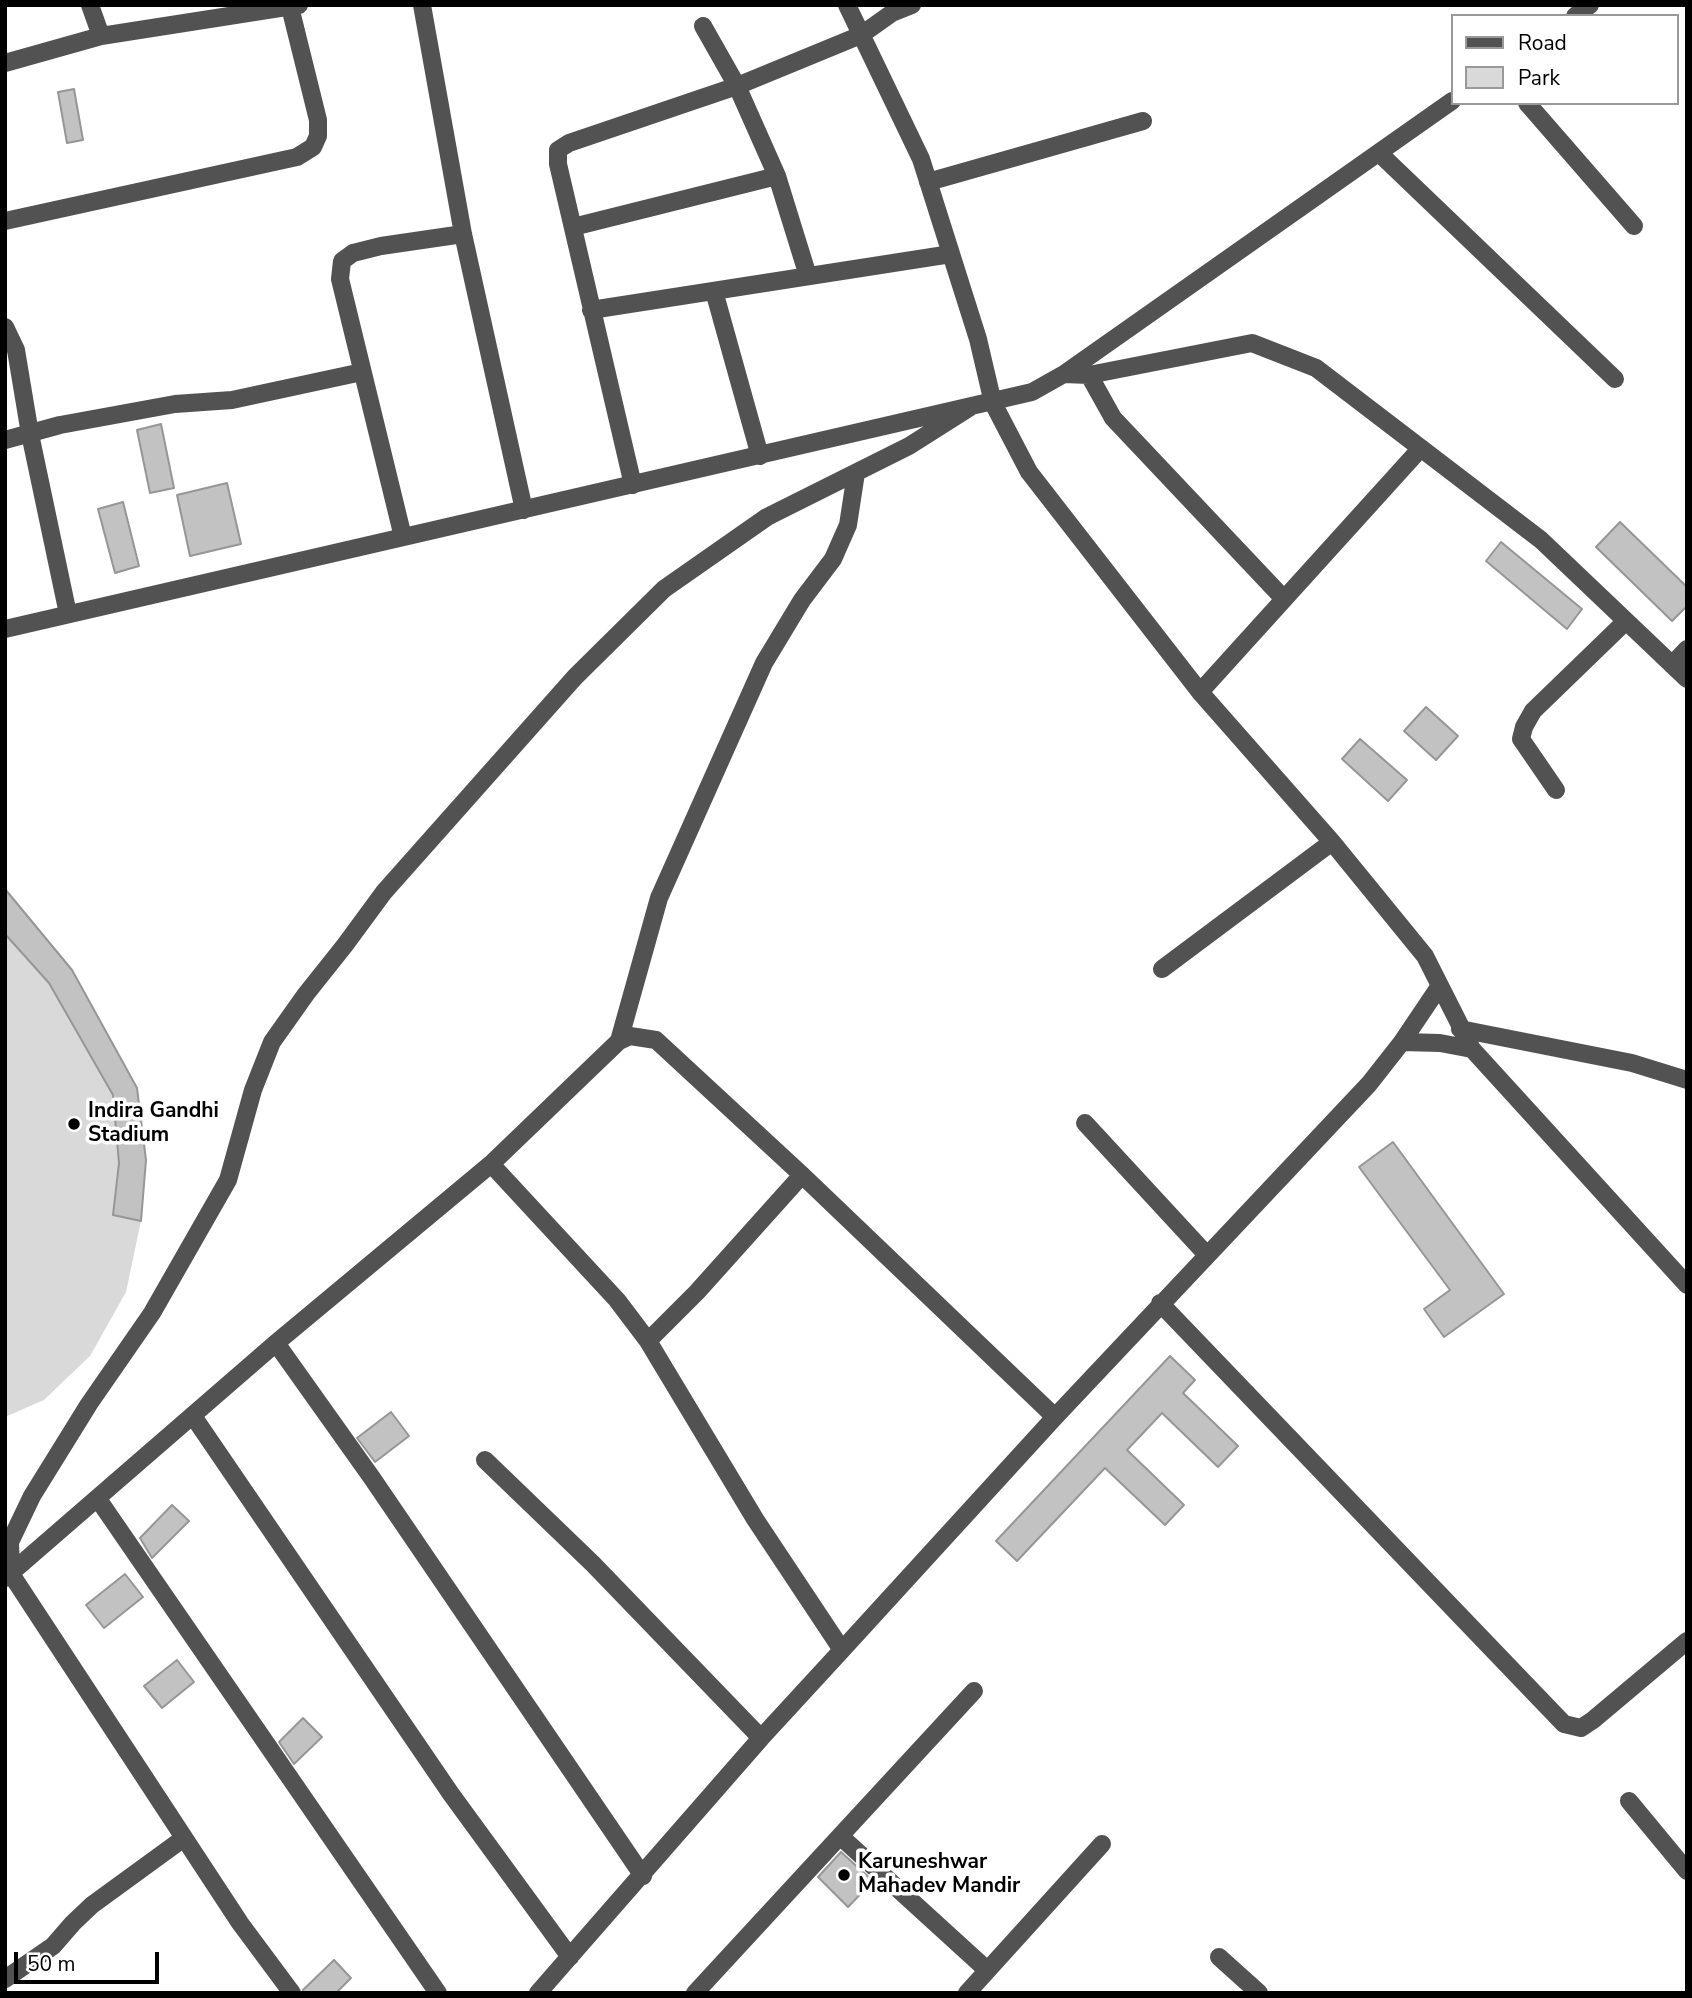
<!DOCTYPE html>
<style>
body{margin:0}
#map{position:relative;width:1692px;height:1998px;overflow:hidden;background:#fff;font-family:"Nunito Sans",sans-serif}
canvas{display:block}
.frame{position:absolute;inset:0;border:7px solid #000;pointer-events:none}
.legend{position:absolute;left:1451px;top:14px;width:228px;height:91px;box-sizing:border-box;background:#fff;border:2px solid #999;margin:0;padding:9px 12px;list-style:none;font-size:21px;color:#000}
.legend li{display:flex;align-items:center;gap:14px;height:35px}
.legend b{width:35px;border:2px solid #999}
.scale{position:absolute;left:14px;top:1952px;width:145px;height:32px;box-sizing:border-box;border:4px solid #000;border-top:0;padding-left:9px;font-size:21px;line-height:24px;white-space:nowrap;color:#000;-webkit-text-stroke:5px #fff;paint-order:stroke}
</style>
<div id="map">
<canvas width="1692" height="1998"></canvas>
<div class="frame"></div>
<ul class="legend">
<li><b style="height:9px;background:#525252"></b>Road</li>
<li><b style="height:19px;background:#d9d9d9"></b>Park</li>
</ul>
<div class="scale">50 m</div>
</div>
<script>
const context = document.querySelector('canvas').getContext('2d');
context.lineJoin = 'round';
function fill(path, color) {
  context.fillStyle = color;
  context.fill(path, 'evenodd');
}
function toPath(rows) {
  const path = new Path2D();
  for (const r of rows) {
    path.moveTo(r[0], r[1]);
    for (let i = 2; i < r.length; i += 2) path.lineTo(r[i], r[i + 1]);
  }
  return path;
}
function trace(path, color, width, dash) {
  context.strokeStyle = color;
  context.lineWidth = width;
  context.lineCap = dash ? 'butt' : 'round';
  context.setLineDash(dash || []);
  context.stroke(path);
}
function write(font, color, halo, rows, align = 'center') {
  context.font = font + ' "Nunito Sans",sans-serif';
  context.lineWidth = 7;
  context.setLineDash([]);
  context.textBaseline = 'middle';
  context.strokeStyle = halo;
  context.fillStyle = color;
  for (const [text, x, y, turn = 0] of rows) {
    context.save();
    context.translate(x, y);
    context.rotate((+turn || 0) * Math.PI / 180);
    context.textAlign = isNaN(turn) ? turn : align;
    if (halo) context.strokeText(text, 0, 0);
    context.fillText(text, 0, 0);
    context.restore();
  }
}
const green = toPath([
 [5,890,67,964,137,1088,146,1160,141,1221,126,1292,90,1356,44,1400,5,1417]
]);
const building = toPath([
 [74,89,83,140,67,143,58,92,74,89],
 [161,424,174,488,150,493,137,430,161,424],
 [227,483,241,544,190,556,177,495,227,483],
 [123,502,139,566,115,573,98,509,123,502],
 [1620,522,1687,587,1687,606,1672,621,1596,547,1620,522],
 [1501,542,1582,609,1567,629,1486,561,1501,542],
 [1426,707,1458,736,1436,760,1404,731,1426,707],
 [1360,739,1407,780,1388,801,1342,759,1360,739],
 [5,889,72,970,137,1088,146,1160,141,1221,113,1215,119,1163,113,1095,49,983,5,934,5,889],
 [1393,1142,1504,1294,1444,1337,1424,1309,1450,1290,1359,1167,1393,1142],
 [1170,1356,1195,1380,1183,1393,1238,1446,1218,1467,1162,1413,1127,1450,1184,1505,1165,1525,1105,1468,1017,1561,996,1541,1170,1356],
 [391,1412,409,1436,375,1462,357,1438,391,1412],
 [172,1505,189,1521,152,1558,140,1538,172,1505],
 [125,1574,143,1597,104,1628,86,1605,125,1574],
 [177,1660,194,1682,162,1708,144,1686,177,1660],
 [303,1718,322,1737,294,1764,279,1742,303,1718],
 [841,1852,873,1881,848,1907,818,1877,841,1852],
 [334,1960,351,1978,336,1993,303,1993,303,1990,334,1960]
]);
const minor = toPath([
 [90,5,101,36],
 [422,5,463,234,524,510],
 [847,5,921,159,978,339,993,403,1029,472,1200,692,1332,842,1425,956,1472,1049,1687,1285],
 [1575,16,1590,5],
 [703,26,737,86,777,176,808,276],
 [5,63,101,36,299,5],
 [1527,103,1634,226],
 [1379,153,1615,379],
 [928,182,1143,121],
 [5,221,297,157,313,147,318,136,318,120,290,7],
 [573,227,777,176],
 [714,291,760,456],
 [591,310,951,254],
 [5,327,16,350,30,434,68,614],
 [1064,374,1089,375,1252,343,1316,368,1541,540,1687,679],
 [1089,375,1113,418,1284,599],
 [5,440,60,425,175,404,232,400,362,372],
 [633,485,558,164,558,150,569,143,737,86,861,35,892,13,912,5],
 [403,537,340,279,342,261,353,253,381,246,463,234],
 [5,629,1032,392,1064,374,1452,101],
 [1672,665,1687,649],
 [1200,692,1421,448],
 [1556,790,1521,739,1524,727,1533,711,1626,621],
 [1162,969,1332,842],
 [1460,1029,1632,1063,1687,1080],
 [619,1041,659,898,764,663,802,600,833,559,848,525,856,473],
 [1402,1042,1440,1043,1472,1049],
 [1085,1123,1206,1254],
 [491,1164,617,1300,648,1341,755,1519,842,1650],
 [1160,1303,1564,1724,1581,1728,1593,1720,1687,1641],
 [648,1341,697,1292,802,1175],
 [276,1343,372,1478,643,1876],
 [193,1416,451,1794,570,1957],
 [485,1460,593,1564,761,1738],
 [98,1499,438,1993],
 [5,1578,276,1343,491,1164,619,1041,630,1036,656,1040,802,1175,1055,1417],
 [1629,1801,1687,1871],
 [840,1836,987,1970],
 [1219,1957,1259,1993],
 [5,1979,53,1946,73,1923,92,1905,184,1838],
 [292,1993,240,1923,11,1574,10,1542,32,1496,89,1404,152,1313,228,1180,253,1090,272,1042,306,994,345,945,384,892,575,677,664,589,767,517,909,446,969,408],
 [538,1993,761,1738,842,1650,1055,1417,1369,1084,1402,1042,1439,987],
 [695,1993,974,1691],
 [967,1993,1102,1844]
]);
const markers = [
 [74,1124,7,"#000"],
 [844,1875,7,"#000"]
];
const poiNames = [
 ["Indira Gandhi",88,1112],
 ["Stadium",88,1136],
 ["Karuneshwar",858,1863],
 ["Mahadev Mandir",858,1887]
];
fill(green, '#d9d9d9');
fill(building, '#c2c2c2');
trace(building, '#969696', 2);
trace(minor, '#525252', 18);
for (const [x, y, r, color] of markers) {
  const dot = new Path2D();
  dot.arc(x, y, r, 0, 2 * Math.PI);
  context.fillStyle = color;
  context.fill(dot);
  trace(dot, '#fff', 2.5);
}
write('bold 21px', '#000', '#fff', poiNames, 'left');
</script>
